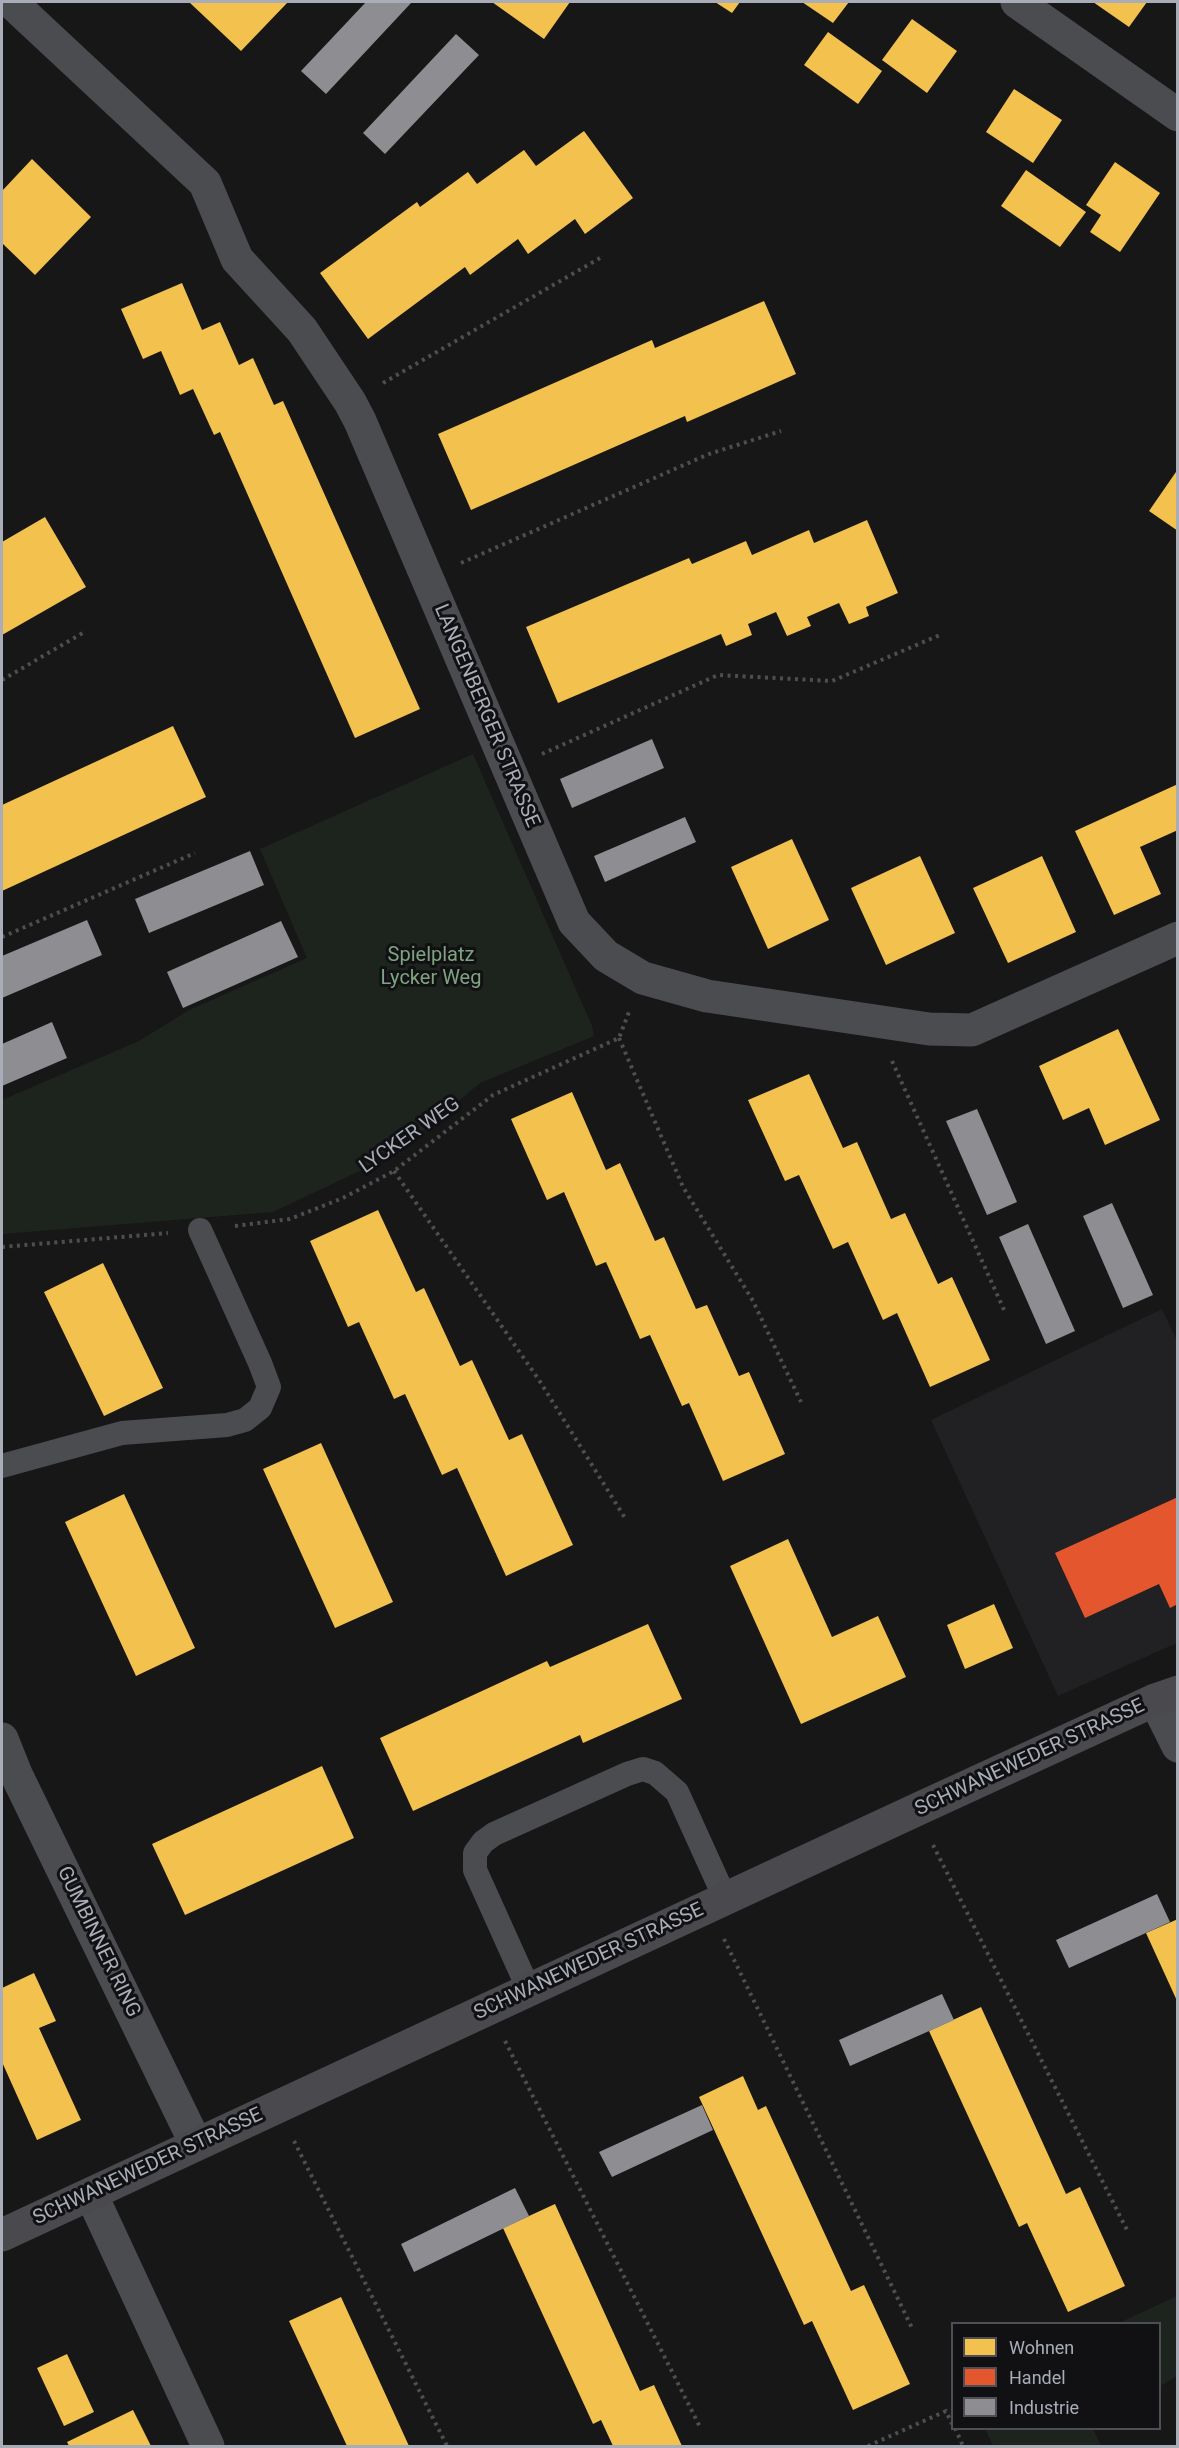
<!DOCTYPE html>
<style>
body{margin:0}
#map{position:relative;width:1179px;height:2448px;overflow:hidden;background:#171717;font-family:Roboto,sans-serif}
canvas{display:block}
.frame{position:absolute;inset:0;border:3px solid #a8adb8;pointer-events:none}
.legend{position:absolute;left:951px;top:2322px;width:210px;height:108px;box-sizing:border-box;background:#111113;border:2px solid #4d4f55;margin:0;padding:8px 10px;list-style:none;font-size:18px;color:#a8adb8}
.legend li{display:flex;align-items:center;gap:12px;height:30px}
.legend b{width:30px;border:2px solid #4d4f55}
</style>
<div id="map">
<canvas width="1179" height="2448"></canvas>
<div class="frame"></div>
<ul class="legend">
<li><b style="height:16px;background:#f2c14e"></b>Wohnen</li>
<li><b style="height:16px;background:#e4572e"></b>Handel</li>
<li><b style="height:16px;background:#8d8d92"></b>Industrie</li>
</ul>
</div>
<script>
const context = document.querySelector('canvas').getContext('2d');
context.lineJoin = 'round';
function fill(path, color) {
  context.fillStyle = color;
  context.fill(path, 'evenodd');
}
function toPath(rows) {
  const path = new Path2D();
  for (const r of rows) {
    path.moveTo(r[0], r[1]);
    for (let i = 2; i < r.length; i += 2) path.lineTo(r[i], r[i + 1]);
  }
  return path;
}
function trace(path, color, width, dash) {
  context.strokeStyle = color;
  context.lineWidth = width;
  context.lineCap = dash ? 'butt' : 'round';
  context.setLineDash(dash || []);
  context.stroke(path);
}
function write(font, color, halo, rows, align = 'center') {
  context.font = font + ' Roboto,sans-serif';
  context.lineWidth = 6;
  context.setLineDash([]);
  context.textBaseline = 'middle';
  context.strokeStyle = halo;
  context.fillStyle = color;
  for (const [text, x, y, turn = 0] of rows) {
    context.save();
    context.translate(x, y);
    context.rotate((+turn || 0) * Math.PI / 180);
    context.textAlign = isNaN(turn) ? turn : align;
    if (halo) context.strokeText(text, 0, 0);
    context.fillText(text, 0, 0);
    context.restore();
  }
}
const built = toPath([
 [1162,1309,1178,1343,1177,1643,1058,1696,931,1420]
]);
const green = toPath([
 [473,754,592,1026,594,1036,480,1083,412,1140,383,1160,273,1212,2,1234,2,1100,139,1041,189,1010,307,958,260,849],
 [1177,2296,1177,2376,1160,2386,1160,2324,1119,2323],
 [985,2429,1093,2429,1101,2446,993,2446]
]);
const homes = toPath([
 [189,2,288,2,241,51],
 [492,2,570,2,544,39],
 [715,2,740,2,732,13],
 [802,2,849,2,833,23],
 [1093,2,1147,2,1129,27],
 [912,19,957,51,927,93,882,60],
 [828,32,882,71,858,104,804,65],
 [1014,89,1062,120,1033,163,986,132],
 [584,131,633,198,585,234,575,219,528,254,518,239,470,275,465,267,368,339,320,273,417,202,420,207,468,172,477,184,524,150,536,166],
 [32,159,91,217,35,275,2,243,2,191],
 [1115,162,1160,193,1120,252,1090,232,1101,215,1086,205],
 [1026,170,1086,212,1060,247,1001,206],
 [182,283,202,330,220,322,239,365,253,358,274,405,283,401,420,709,355,738,220,432,214,435,193,389,180,395,161,351,143,359,121,309],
 [764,301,796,374,687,422,685,416,471,510,438,434,652,340,655,348],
 [1178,469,1178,531,1149,511],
 [45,517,86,587,2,635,2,542],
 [867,520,898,593,866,607,869,616,849,624,839,603,807,617,811,626,787,636,776,612,748,624,752,635,726,646,721,634,558,703,526,627,689,558,692,564,746,541,752,555,809,530,814,543],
 [173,726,206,797,2,891,2,805],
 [1178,784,1178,830,1140,847,1161,894,1114,915,1075,831],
 [792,839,829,920,768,949,731,867],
 [920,856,955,933,886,965,851,888],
 [1042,856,1076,932,1008,963,973,888],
 [1118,1029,1160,1120,1105,1145,1089,1108,1063,1120,1039,1066],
 [809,1074,843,1148,857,1142,891,1219,905,1213,938,1284,952,1277,990,1360,930,1387,897,1313,883,1320,848,1242,833,1249,799,1175,785,1181,748,1100],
 [572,1092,606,1170,620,1163,655,1241,664,1237,696,1309,707,1305,739,1376,749,1372,785,1454,723,1481,689,1403,682,1406,650,1335,640,1339,606,1262,596,1266,564,1192,547,1200,511,1119],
 [378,1210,416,1292,424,1288,460,1366,472,1360,509,1440,522,1434,573,1545,506,1576,457,1468,442,1475,405,1394,394,1399,359,1322,348,1327,310,1241],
 [103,1263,163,1388,104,1416,44,1292],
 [321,1443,393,1602,335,1628,263,1469],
 [124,1494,195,1648,136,1676,65,1522],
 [788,1539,832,1637,878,1616,906,1677,801,1724,730,1566],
 [994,1604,1013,1648,965,1669,947,1625],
 [648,1624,682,1699,583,1743,580,1735,413,1811,380,1738,547,1661,550,1667],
 [322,1766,354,1838,185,1915,152,1844],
 [1178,1919,1178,2003,1146,1933],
 [34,1973,56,2021,39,2028,81,2120,37,2140,2,2062,2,1988],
 [981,2007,1066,2194,1080,2187,1125,2286,1068,2312,1027,2223,1019,2227,929,2031],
 [743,2076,758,2110,766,2106,851,2291,864,2285,910,2384,853,2410,812,2321,804,2325,699,2097],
 [555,2204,640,2391,654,2385,682,2446,613,2446,601,2420,593,2424,503,2228],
 [341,2297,409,2446,347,2446,289,2321],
 [67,2354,94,2412,64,2426,37,2368],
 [133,2410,151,2446,69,2446,67,2442]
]);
const shops = toPath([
 [1178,1497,1178,1604,1170,1608,1159,1584,1085,1618,1055,1553]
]);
const industry = toPath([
 [366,2,412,2,326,94,301,71],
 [456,34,479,55,385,154,363,133],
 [652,739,664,768,572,808,560,779],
 [685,817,696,842,605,882,594,856],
 [250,851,264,885,149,933,135,899],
 [87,920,102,955,2,998,2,956],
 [281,921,298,957,183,1008,167,972],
 [52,1022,67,1058,2,1086,2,1044],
 [977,1109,1017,1202,987,1215,946,1121],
 [1112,1203,1153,1295,1123,1308,1083,1216],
 [1028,1224,1075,1331,1046,1344,999,1237],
 [1157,1894,1170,1922,1069,1968,1056,1940],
 [942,1994,954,2020,850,2066,839,2040],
 [702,2105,713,2130,612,2177,599,2152],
 [515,2188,529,2216,414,2272,401,2244]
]);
const path = toPath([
 [383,383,600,258],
 [461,563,709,454,781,431],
 [2,680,86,631],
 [542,754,718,675,832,681,940,635],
 [2,937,195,853],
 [619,1038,683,1187,753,1301,801,1402],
 [892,1061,1005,1312],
 [394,1171,539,1380,625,1518],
 [235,1226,290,1219,343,1198,394,1171,493,1095,619,1038,629,1012],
 [2,1247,168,1233],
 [933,1845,1127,2230],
 [724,1939,912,2328],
 [505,2041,700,2427],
 [294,2141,447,2446],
 [955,2428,963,2446],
 [868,2446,946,2411,952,2424]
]);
const lane = toPath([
 [2,1466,122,1433,227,1425,245,1420,260,1408,269,1387,260,1363,200,1230],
 [529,1990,475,1870,475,1853,483,1842,494,1834,627,1774,643,1769,655,1773,677,1792,725,1898]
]);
const street = toPath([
 [11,2,205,183,237,259,302,330,350,402,360,421,574,922,606,956,643,978,707,996,929,1029,972,1030,1178,938],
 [1017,2,1178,115],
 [1155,1700,1178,1746],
 [2,1739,16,1774,196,2144],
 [91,2194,208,2446]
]);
const secondary = toPath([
 [2,2235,916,1810,1155,1700,1178,1692]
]);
const streetNames = [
 ["LANGENBERGER STRASSE",486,716,67],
 ["LYCKER WEG",410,1136,-35],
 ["SCHWANEWEDER STRASSE",1030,1758,-25],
 ["GUMBINNER RING",98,1942,64],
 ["SCHWANEWEDER STRASSE",589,1962,-25],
 ["SCHWANEWEDER STRASSE",148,2167,-25]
];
const parkNames = [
 ["Spielplatz",431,956],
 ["Lycker Weg",431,979]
];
fill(built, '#212123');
fill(green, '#1d241e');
fill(homes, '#f2c14e');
fill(shops, '#e4572e');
fill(industry, '#8d8d92');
trace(path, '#4d4e52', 4, [3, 4.5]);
trace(lane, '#4b4c50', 24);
trace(street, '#4b4c50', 33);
trace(secondary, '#4a4a4e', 33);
write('20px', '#a8adb8', '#111113', streetNames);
write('20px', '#7fa381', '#111113', parkNames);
</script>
